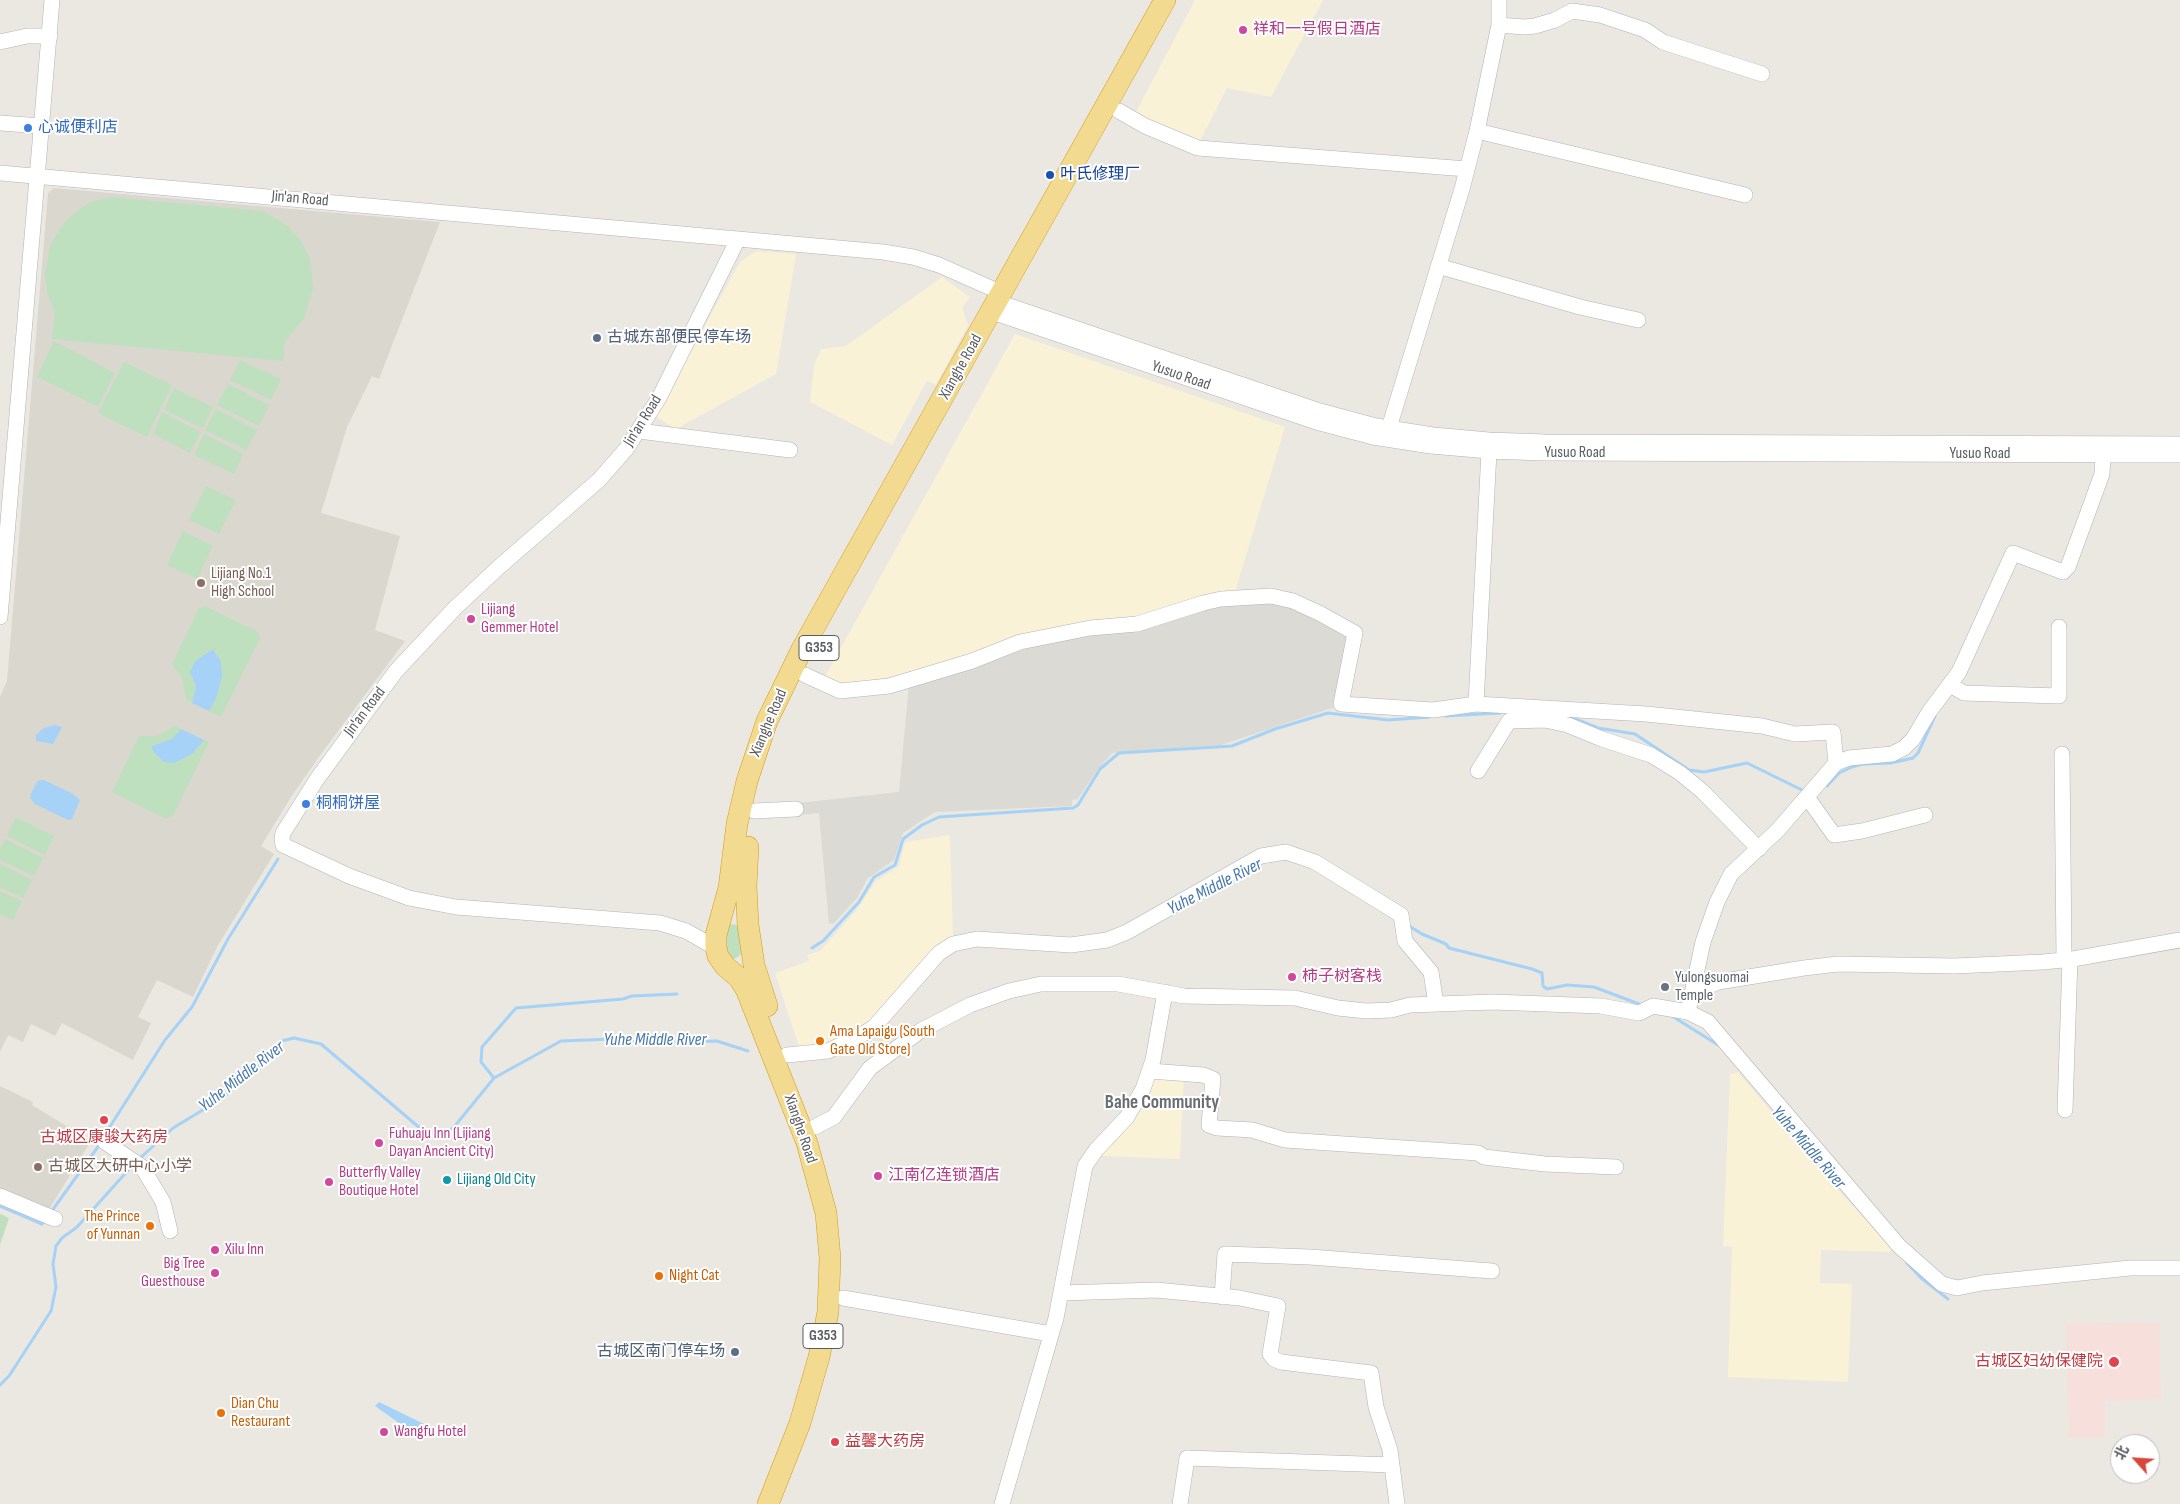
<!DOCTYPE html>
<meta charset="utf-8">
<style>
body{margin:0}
#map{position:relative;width:2180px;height:1504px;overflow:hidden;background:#eae8e0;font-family:"Sofia Sans Condensed","Noto Sans SC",sans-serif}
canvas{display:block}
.north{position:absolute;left:2110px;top:1434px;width:50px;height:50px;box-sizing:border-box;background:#fff;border:1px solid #bdbebf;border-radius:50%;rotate:296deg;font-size:14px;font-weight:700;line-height:20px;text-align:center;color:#595c60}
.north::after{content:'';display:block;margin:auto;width:18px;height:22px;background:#d7483a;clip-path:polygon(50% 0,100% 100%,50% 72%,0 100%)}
</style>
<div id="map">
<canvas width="2180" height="1504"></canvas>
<div class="north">北</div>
</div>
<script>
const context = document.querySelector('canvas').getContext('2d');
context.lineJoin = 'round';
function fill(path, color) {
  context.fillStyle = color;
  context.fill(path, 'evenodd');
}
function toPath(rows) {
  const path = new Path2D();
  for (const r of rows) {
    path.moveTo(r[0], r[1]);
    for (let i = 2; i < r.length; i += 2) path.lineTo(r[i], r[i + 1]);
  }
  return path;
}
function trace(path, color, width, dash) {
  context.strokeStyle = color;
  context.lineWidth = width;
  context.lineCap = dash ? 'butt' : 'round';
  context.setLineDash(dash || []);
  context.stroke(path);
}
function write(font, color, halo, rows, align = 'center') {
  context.font = font + ' "Sofia Sans Condensed","Noto Sans SC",sans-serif';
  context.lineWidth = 4;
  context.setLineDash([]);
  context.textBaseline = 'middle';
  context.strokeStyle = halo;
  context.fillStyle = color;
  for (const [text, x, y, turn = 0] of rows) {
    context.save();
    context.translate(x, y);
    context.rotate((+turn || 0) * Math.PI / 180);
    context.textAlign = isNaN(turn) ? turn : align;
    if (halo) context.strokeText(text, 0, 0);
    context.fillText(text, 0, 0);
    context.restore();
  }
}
const commercial = toPath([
 [1195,0,1323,0,1271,97,1227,88,1198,145,1136,112],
 [756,251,796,254,776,374,676,429,655,416,740,262],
 [942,277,970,297,962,308,968,325,936,385,927,381,892,445,810,402,814,366,821,349,846,346],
 [1015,334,1285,427,1235,592,1200,595,1136,621,894,680,844,689,823,680],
 [950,835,953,937,876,1022,830,1047,800,1050,775,973,809,961,807,955,820,951,855,912,876,881,899,866,905,842],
 [1738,1072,1815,1164,1892,1249,1890,1252,1821,1250,1820,1283,1852,1284,1848,1382,1728,1377,1732,1247,1723,1246,1730,1074],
 [1153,1074,1184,1075,1180,1159,1103,1156,1103,1144,1134,1108,1147,1109]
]);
const industrial = toPath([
 [1255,600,1291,606,1348,635,1335,707,1221,745,1112,753,1096,772,1078,799,1072,800,1072,806,935,812,903,833,894,860,867,879,857,898,834,923,829,924,819,813,799,815,798,803,899,792,909,684,1086,631,1211,605]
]);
const education = toPath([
 [54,188,440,222,379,379,372,376,347,427,321,513,400,536,375,630,405,641,321,754,293,794,261,846,274,854,217,947,193,997,157,980,138,1017,151,1023,133,1060,62,1023,55,1036,31,1024,23,1042,8,1035,0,1052,0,697,7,681,48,193],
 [0,1086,33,1102,32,1105,91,1141,48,1211,0,1192]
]);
const medical = toPath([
 [2159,1322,2161,1399,2105,1401,2105,1437,2069,1438,2066,1324]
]);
const green = toPath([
 [111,197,263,211,288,226,301,241,310,259,313,289,304,318,285,342,283,361,52,339,55,313,48,295,45,276,50,246,60,228,74,213,91,202],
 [54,341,115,373,98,407,37,377],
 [240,360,281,379,271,400,230,380],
 [124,362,172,385,147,437,98,413],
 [228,384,269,405,259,426,217,405],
 [174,388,213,407,203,428,164,410],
 [216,409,257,430,246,450,205,430],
 [162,412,201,432,190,453,153,434],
 [204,434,243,454,234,474,194,455],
 [206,486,236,500,219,534,189,520],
 [183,531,213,546,197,579,167,565],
 [205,606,258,632,260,638,221,717,209,711,216,699,216,651,212,649,195,661,192,679,196,686,192,703,186,700,182,678,172,664,199,608],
 [175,726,181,729,177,735,169,741,157,743,155,753,160,756,185,757,197,750,204,740,209,742,173,816,166,819,112,792,139,736,157,736],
 [16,817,54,836,45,855,7,836],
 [5,839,43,858,34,876,0,860,0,850],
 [0,864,32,880,23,898,0,887],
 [0,891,22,901,13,920,0,914],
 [730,924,737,925,741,929,743,951,738,957,731,960,721,948],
 [0,1214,9,1218,0,1245]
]);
const water = toPath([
 [213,649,221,662,222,676,216,699,209,711,192,703,196,686,190,672,195,661],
 [54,725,62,727,53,744,36,741,36,735,44,728],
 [181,729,204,740,192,754,174,763,164,762,152,750,152,746,172,739],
 [40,780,44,780,73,794,80,800,72,819,68,820,35,804,30,798,31,794,36,783],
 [379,1402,424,1424,429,1431,428,1435,423,1437,406,1428,375,1406]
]);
const stream = toPath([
 [1446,716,1500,713],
 [1568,716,1598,728,1635,734,1689,770,1704,772,1747,763,1804,791],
 [1827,786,1839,773,1852,767,1863,764,1891,763,1913,758,1918,753,1935,716],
 [1409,926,1422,934,1446,944,1449,948,1532,969,1542,973,1543,986,1547,989,1567,985,1594,987,1639,1004],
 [812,948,823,941,859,902,874,877,895,865,903,839,922,825,939,817,1073,808,1078,805,1100,769,1119,753,1232,746,1275,729,1328,713,1388,720,1430,717],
 [1672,1016,1718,1045],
 [494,1078,481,1062,482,1047,516,1008,623,999,632,996,677,994],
 [104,1136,165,1040,192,1007,228,939,278,859],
 [138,1160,173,1128,221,1099,256,1069,277,1045,282,1041,294,1038,321,1044,421,1129,438,1135,444,1135,454,1127,494,1078,561,1041,614,1039,648,1043,717,1041,748,1051],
 [0,1206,42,1224,46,1219],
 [51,1212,100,1144],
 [1907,1263,1921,1278,1948,1299],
 [0,1385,9,1376,51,1311,56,1287,53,1264,56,1246,62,1238,77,1227,132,1166]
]);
const minor = toPath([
 [1499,25,1524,27,1535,26,1555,20,1572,11,1600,15,1645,30,1663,42,1762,74],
 [0,42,27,36,50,36],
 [1119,111,1145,126,1198,148,1467,169],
 [0,123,42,126],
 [1477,131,1745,195],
 [0,173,883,252,913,257,939,265,1002,293],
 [1438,266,1580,307,1638,320],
 [998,302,1320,411,1376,426,1433,435,1489,440,1545,442,2180,444],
 [992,312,1316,422,1373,437,1431,446,1489,451,1544,453,2180,455],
 [1389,428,1462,189,1477,131,1499,25,1499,0],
 [639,431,790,450],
 [0,617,52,0],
 [805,675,840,691,889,686,972,661,1020,642,1090,628,1137,624,1203,603,1221,599,1271,596,1293,601,1321,614,1355,633,1341,704,1433,710,1476,704,1646,714,1762,726,1795,734,1833,732,1836,763],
 [1950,685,1964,693,2059,696,2059,627],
 [1476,704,1489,451],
 [2062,754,2064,960],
 [1478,771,1509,721,1545,720,1568,725,1602,739,1651,755,1680,773,1702,791,1759,849],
 [1807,797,1834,835,1862,831,1925,815],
 [754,811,796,809],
 [716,948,686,931,660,923,456,907,409,898,349,876,283,845,282,839,283,833,317,779,396,671,455,608,499,567,599,480,627,448,659,398,738,239],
 [1692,993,1718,982,1804,968,1838,964,1955,966,2043,962,2073,959,2180,940],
 [1688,1012,1703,942,1717,902,1731,874,1778,830,1836,763,1849,758,1892,754,1904,748,1913,739,1929,712,1959,672,2013,553,2063,572,2068,567,2102,474,2103,455],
 [787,1055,828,1051,863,1034,874,1027,939,953,953,944,977,939,1071,945,1107,940,1127,932,1261,856,1286,852,1315,862,1401,915,1405,941,1431,972,1436,1004],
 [1150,1071,1203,1075,1213,1079,1209,1125,1217,1128,1252,1130,1285,1140,1478,1153,1484,1157,1545,1164,1616,1167],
 [2065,1110,2070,959],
 [815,1127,834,1117,870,1068,920,1031,970,1005,1009,991,1041,984,1118,984,1184,996,1295,998,1338,1008,1366,1011,1391,1010,1410,1005,1493,1002,1601,1006,1639,1013,1653,1006,1688,1012,1708,1022,1899,1246,1942,1284,1957,1288,1982,1283,2130,1268,2180,1268],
 [105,1142,142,1167,163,1202,170,1231],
 [0,1196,55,1219],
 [1061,1293,1156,1290,1240,1298,1278,1306,1270,1354,1274,1359,1281,1362,1371,1373,1376,1407,1390,1450,1397,1504],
 [1222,1297,1225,1254,1310,1257,1492,1271],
 [843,1298,1051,1334],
 [1002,1504,1056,1318,1085,1166,1096,1150,1127,1117,1143,1089,1153,1060,1165,992],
 [1180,1504,1187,1458,1392,1465]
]);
const highway = toPath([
 [748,847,746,886,748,925,754,965,767,1006],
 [768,1504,800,1423,819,1357,828,1312,830,1258,826,1213,807,1143,746,989,739,978,725,966,718,956,716,948,716,935,729,888,737,824,747,781,767,721,802,649,1165,0]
]);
const markers = [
 [1243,30,5,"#d1479c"],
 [28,128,5,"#3f7fe0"],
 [1050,175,5,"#1a4fb4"],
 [597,338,5,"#5c6f8a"],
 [201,583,5,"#8d6e63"],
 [471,619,5,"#d1479c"],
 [306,804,5,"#3f7fe0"],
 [1292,977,5,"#d1479c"],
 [1665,987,5,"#6b7280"],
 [820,1041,5,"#e8710a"],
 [104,1120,5,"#e0444e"],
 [379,1143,5,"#d1479c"],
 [38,1167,5,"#8d6e63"],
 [878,1176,5,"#d1479c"],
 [447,1180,5,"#0f9aa8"],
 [329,1182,5,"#d1479c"],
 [150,1226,5,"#e8710a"],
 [215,1250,5,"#d1479c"],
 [215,1273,5,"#d1479c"],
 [659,1276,5,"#e8710a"],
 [735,1352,5,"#5c6f8a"],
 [2114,1362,6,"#e0444e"],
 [221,1413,5,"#e8710a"],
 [384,1432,5,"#d1479c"],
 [835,1442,5,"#e0444e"]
];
const shields = [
 [819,648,40],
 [823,1336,40]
];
const shieldNames = [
 ["G353",819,648],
 ["G353",823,1336]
];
const hotelNames = [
 ["祥和一号假日酒店",1253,30],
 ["Lijiang",481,610],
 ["Gemmer Hotel",481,628],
 ["柿子树客栈",1302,977],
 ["Fuhuaju Inn (Lijiang",389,1134],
 ["Dayan Ancient City)",389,1152],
 ["Butterfly Valley",339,1173],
 ["Boutique Hotel",339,1191],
 ["江南亿连锁酒店",888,1176],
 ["Xilu Inn",225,1250],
 ["Big Tree",205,1264,"right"],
 ["Guesthouse",205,1282,"right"],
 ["Wangfu Hotel",394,1432]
];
const shopNames = [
 ["心诚便利店",38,128],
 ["桐桐饼屋",316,804]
];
const transitNames = [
 ["叶氏修理厂",1060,175]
];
const streetNames = [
 ["Jin'an Road",300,199,5],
 ["Xianghe Road",961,367,-61],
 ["Yusuo Road",1181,376,19],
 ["Jin'an Road",643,421,-58],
 ["Yusuo Road",1575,453],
 ["Yusuo Road",1980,454],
 ["Jin'an Road",365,712,-53],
 ["Xianghe Road",769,723,-67],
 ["Xianghe Road",800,1129,71]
];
const serviceNames = [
 ["古城东部便民停车场",607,338],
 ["古城区南门停车场",725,1352,"right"]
];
const educationNames = [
 ["Lijiang No.1",211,574],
 ["High School",211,592],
 ["古城区大研中心小学",48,1167]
];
const worshipNames = [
 ["Yulongsuomai",1675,978],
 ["Temple",1675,996]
];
const foodNames = [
 ["Ama Lapaigu (South",830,1032],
 ["Gate Old Store)",830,1050],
 ["The Prince",140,1217,"right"],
 ["of Yunnan",140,1235,"right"],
 ["Night Cat",669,1276],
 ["Dian Chu",231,1404],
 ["Restaurant",231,1422]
];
const healthNames = [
 ["古城区康骏大药房",104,1138],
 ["古城区妇幼保健院",2103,1362,"right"],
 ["益馨大药房",845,1442,"left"]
];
const cultureNames = [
 ["Lijiang Old City",457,1180]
];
const waterNames = [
 ["Yuhe Middle River",1215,887,-27],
 ["Yuhe Middle River",655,1040],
 ["Yuhe Middle River",242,1077,-38],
 ["Yuhe Middle River",1808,1148,49]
];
const quarterNames = [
 ["Bahe Community",1162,1103]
];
fill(commercial, '#faf2d6');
fill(industrial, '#dcdad5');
fill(education, '#dad7cf');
fill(medical, '#f7dfdc');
fill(green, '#bfe0bf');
fill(water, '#a5d2f6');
trace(stream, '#a5d2f6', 3);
trace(minor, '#b1b3b7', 16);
trace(highway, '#d59c16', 22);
trace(minor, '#fff', 15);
trace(highway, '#f2da90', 21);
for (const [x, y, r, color] of markers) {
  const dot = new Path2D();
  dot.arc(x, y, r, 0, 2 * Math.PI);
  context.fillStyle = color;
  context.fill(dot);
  trace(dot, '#fff', 2);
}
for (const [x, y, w] of shields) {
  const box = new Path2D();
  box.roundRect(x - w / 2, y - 12.5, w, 25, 4);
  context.fillStyle = '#fff';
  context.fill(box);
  trace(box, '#595c60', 1);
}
write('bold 15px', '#595c60', null, shieldNames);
write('16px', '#b23c85', '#fff', hotelNames, 'left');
write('16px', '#366cbe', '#fff', shopNames, 'left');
write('16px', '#164399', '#fff', transitNames, 'left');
write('16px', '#595c60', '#fff', streetNames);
write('16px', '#4e5e75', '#fff', serviceNames, 'left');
write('16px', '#785e54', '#fff', educationNames, 'left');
write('16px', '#5b616d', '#fff', worshipNames, 'left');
write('16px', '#c56008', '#fff', foodNames, 'left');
write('16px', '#be3a42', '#fff', healthNames);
write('16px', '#0d838f', '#fff', cultureNames, 'left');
write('italic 18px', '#4879ad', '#fff', waterNames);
write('bold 19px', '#6a6e72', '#fff', quarterNames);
</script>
